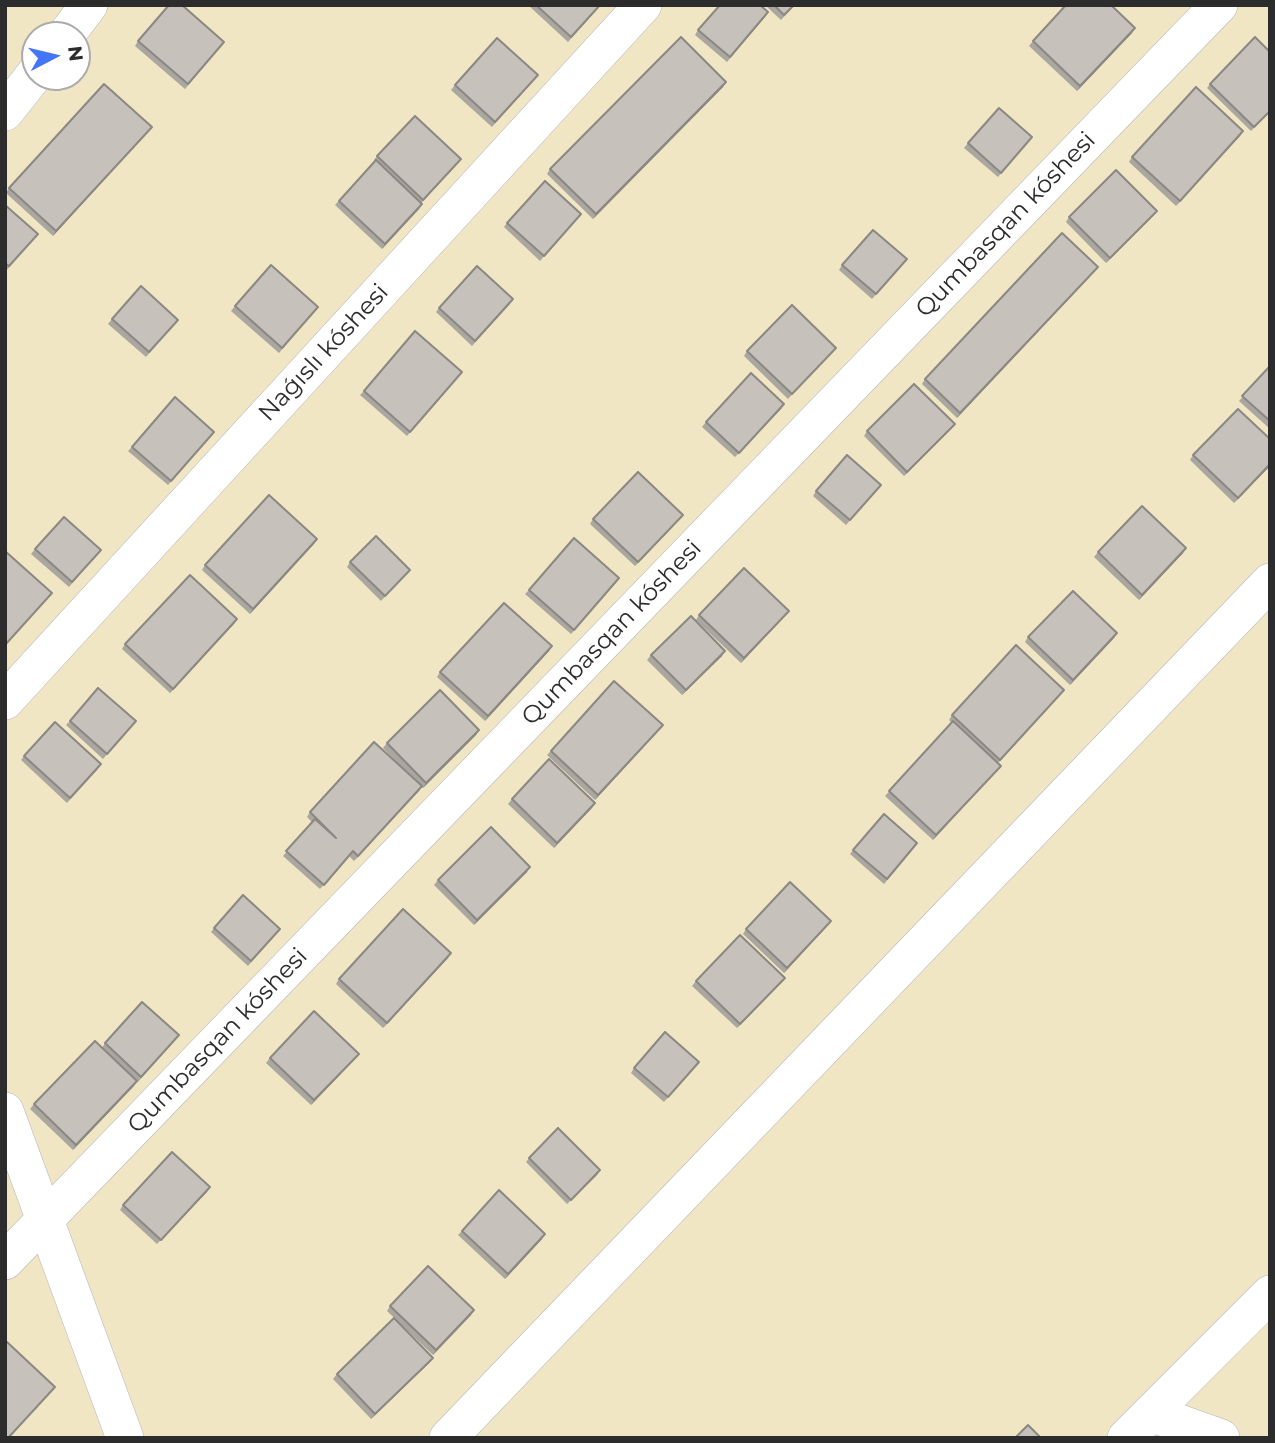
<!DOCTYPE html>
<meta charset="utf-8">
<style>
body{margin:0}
#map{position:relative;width:1275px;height:1443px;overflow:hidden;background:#ede6df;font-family:Montserrat,sans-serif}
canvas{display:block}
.frame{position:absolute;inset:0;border:7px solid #2c2c2c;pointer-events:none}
.north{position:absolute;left:21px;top:21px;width:70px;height:70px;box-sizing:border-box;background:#fff;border:2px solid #ababab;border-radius:50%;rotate:83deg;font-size:19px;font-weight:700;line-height:28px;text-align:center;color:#2c2c2c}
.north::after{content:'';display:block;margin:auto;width:24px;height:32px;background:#4375f7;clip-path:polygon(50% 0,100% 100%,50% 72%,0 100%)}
</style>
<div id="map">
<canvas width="1275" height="1443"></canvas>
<div class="frame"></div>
<div class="north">N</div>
</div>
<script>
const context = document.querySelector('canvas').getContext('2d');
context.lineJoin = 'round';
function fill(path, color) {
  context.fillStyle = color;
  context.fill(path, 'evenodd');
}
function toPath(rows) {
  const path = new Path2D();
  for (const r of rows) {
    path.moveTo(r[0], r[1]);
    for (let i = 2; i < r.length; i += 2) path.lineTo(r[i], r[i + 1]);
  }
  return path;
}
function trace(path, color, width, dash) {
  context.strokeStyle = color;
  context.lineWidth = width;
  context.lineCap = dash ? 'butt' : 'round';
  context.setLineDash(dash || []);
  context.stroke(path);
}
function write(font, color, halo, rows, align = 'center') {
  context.font = font + ' Montserrat,sans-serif';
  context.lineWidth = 7;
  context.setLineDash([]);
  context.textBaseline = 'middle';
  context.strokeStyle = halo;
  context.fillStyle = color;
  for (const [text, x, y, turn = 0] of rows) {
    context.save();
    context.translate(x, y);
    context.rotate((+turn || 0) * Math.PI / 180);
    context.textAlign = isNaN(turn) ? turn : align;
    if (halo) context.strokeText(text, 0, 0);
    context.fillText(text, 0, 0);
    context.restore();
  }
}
const sand = toPath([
 [5,5,1270,5,1270,1438,5,1438],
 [35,35,77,35,77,77,35,77]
]);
const minor = toPath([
 [66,35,89,5],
 [5,112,35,74],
 [5,701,643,5],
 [5,1111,125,1438],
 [5,1261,1219,5],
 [1151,1413,1221,1438],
 [448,1438,1270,582],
 [1126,1438,1270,1294]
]);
const wall = toPath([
 [528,5,601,5,568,42],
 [765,5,795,5,781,20],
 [765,17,727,62,695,35,698,30],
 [1132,33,1077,91,1029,46,1033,41],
 [138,41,224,42,185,89,135,46],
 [534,80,492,127,451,90,455,85],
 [726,82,723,87,593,219,547,174,550,169],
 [1210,84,1270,112,1251,131,1207,88],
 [152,127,53,236,6,193,9,188],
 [1243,131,1176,206,1129,162,1132,157],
 [1032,137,998,177,964,148,968,143],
 [377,156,461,159,421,203,419,209,382,249,335,205,375,162,374,160],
 [5,205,38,234,6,271,5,270],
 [581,214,540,261,504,227,507,223],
 [1154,215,1106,263,1066,222,1069,217],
 [903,264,872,299,839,270,842,265],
 [1098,267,957,418,922,384,925,379],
 [510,304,472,346,436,312,439,308],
 [235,306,318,307,279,353,231,311],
 [112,319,178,320,146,357,108,324],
 [836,348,788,399,744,356,747,351],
 [1270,366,1270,429,1239,401],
 [462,372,407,436,360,395,364,391],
 [784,404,735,457,702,427,706,422],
 [955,424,951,429,904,476,864,436,867,431],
 [211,436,168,485,128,451,132,447],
 [1193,455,1270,466,1234,503,1190,460],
 [877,490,846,525,813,496,816,491],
 [683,515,635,566,590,524,593,519],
 [317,539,250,614,202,570,205,565],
 [35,549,97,554,69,587,31,554],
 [1098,552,1183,553,1139,600,1094,557],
 [350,562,410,570,381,601,347,567],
 [619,578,571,634,525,594,529,590],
 [789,611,741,663,696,620,699,615],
 [237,619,170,693,122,649,125,644],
 [1028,637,1114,638,1070,685,1025,642],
 [549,651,485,721,437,677,440,672],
 [651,655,722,656,682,695,647,660],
 [1061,694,998,763,997,770,933,840,885,796,952,723,949,720,952,715],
 [70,721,136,721,103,759,66,725],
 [663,725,595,800,547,755,551,751],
 [479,730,476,735,423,788,421,787,354,861,349,856,320,889,283,856,312,822,307,817,310,812,410,776,383,748,387,743],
 [24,756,98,769,67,803,21,760],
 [512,799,595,803,554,848,508,804],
 [914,848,884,884,850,854,853,850],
 [527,872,474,925,434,885,438,880],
 [827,926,784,973,743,934,746,929],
 [214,928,280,929,248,966,211,932],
 [448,958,383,1028,336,984,339,979],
 [696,981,782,982,737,1028,692,986],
 [179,1035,138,1082,124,1069,137,1081,73,1150,30,1109,34,1104,102,1048,105,1043],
 [270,1058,355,1059,311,1105,266,1063],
 [695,1067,664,1102,631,1073,634,1068],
 [529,1158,597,1175,567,1204,526,1162],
 [210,1187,157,1244,120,1210,123,1205],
 [462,1231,542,1239,505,1279,458,1235],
 [390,1306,471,1315,433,1355,387,1311],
 [433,1358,429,1363,371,1419,333,1379,337,1374]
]);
const shadedWall = toPath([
 [1135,28,1132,33,1077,91,1080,86],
 [726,82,723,87,593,219,596,214],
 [152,127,148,131,53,236,56,231],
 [1243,131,1240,136,1176,206,1180,201],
 [461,159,457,164,420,204,423,200],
 [422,204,419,209,382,249,385,244],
 [1157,211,1154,215,1106,263,1110,258],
 [1098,267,1095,271,957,418,960,413],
 [784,404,781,409,735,457,739,453],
 [955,424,951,429,904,476,907,472],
 [1270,464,1270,466,1234,503,1238,498],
 [683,515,679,520,635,566,638,562],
 [317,539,314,544,250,614,253,609],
 [1186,548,1183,553,1139,600,1142,595],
 [789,611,785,616,741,663,744,658],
 [237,619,234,624,170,693,173,689],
 [1117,633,1114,638,1070,685,1073,680],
 [552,646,549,651,485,721,488,716],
 [725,651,722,656,682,695,686,690],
 [1064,690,1061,694,997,764,1000,760],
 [663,725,659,730,595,800,598,795],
 [479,730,476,735,423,788,426,783],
 [1001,766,997,770,933,840,936,835],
 [422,786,419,791,354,861,358,856],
 [595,803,592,808,554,848,557,843],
 [530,867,527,872,474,925,477,920],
 [831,921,827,926,784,973,787,968],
 [451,953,448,958,383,1028,387,1023],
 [785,978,782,982,737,1028,740,1024],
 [359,1054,355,1059,311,1105,314,1100],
 [137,1081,134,1086,73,1150,76,1145],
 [600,1170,597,1175,567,1204,571,1200],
 [210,1187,207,1192,157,1244,161,1240],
 [545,1234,542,1239,505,1279,508,1274],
 [474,1310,471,1315,433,1355,436,1350],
 [433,1358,429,1363,371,1419,375,1414]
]);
const building = toPath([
 [169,5,182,5,224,42,188,84,138,41,169,5],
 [536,5,600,5,571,37,536,5],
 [720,5,760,5,768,12,730,57,698,30,720,5],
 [774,5,794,5,784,15,774,5],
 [1066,5,1111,5,1135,28,1080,86,1033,41,1066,5],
 [681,37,726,82,596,214,550,169,681,37],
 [1255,37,1270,52,1270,111,1254,127,1210,84,1255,37],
 [497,38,538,75,495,122,455,85,497,38],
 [104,84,152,127,56,231,9,188,104,84],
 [1196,87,1243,131,1180,201,1132,157,1196,87],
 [999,108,1032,137,1001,173,968,143,999,108],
 [415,116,461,159,423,200,377,156,415,116],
 [376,160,422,204,385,244,339,201,376,160],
 [1116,170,1157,211,1110,258,1069,217,1116,170],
 [545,181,581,214,544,256,507,223,545,181],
 [5,205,38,234,9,266,5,263,5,205],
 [873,230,907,259,876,294,842,265,873,230],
 [1062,233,1098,267,960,413,925,379,1062,233],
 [271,265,318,307,282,348,235,306,271,265],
 [477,266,513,299,475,341,439,308,477,266],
 [141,286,178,320,149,352,112,319,141,286],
 [792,305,836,348,792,394,747,351,792,305],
 [415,331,462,372,410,432,364,391,415,331],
 [1270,366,1270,421,1242,396,1270,366],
 [751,373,784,404,739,453,706,422,751,373],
 [914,384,955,424,907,472,867,431,914,384],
 [175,397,214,432,171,481,132,447,175,397],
 [1238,409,1270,439,1270,464,1238,498,1193,455,1238,409],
 [847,455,881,485,850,520,816,491,847,455],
 [638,472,683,515,638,562,593,519,638,472],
 [269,495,317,539,253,609,205,565,269,495],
 [1142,506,1186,548,1142,595,1098,552,1142,506],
 [64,517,101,550,72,582,35,549,64,517],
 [376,536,410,570,385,596,350,562,376,536],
 [574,538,619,578,574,630,529,590,574,538],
 [5,551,52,593,5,645,5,551],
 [744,568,789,611,744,658,699,615,744,568],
 [190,575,237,619,173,689,125,644,190,575],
 [1073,591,1117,633,1073,680,1028,637,1073,591],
 [504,603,552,646,488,716,440,672,504,603],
 [691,616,725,651,686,690,651,655,691,616],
 [1016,645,1064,690,1000,760,952,715,1016,645],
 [614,681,663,725,598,795,551,751,614,681],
 [98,688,136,721,107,754,70,721,98,688],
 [440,690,479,730,426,783,387,743,440,690],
 [953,721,1001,766,936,835,889,791,953,721],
 [55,722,101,764,70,798,24,756,55,722],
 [374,742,422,786,358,856,353,851,324,885,286,851,315,819,336,838,310,812,374,742],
 [549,759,595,803,557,843,512,799,549,759],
 [884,814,917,843,887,879,853,850,884,814],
 [491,827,530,867,477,920,438,880,491,827],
 [790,882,831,921,787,968,746,929,790,882],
 [243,895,280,929,251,961,214,928,243,895],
 [403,909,451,953,387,1023,339,979,403,909],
 [740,935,785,978,740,1024,696,981,740,935],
 [142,1002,179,1035,141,1077,105,1043,142,1002],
 [314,1011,359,1054,314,1100,270,1058,314,1011],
 [665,1032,699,1062,668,1097,634,1068,665,1032],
 [95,1041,137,1081,76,1145,34,1104,95,1041],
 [558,1128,600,1170,571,1200,529,1158,558,1128],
 [172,1152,210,1187,161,1240,123,1205,172,1152],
 [499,1190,545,1234,508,1274,462,1231,499,1190],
 [428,1266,474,1310,436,1350,390,1306,428,1266],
 [394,1318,433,1358,375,1414,337,1374,394,1318],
 [7,1342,55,1387,8,1438,5,1438,5,1345,7,1342],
 [1028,1425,1041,1438,1015,1438,1028,1425]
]);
const streetNames = [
 ["Qumbasqan kóshesi",1006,225,-46],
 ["Naǵıslı kóshesi",324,353,-47],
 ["Qumbasqan kóshesi",612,633,-46],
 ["Qumbasqan kóshesi",218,1041,-46]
];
fill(sand, '#f1e6c3');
trace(minor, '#b2b6bf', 38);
trace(minor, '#fff', 37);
fill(wall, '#aaa6a0');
fill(shadedWall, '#8b8782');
fill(building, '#c6c1ba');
trace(building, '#8b8782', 2);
write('24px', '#2c2c2c', '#fff', streetNames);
</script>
